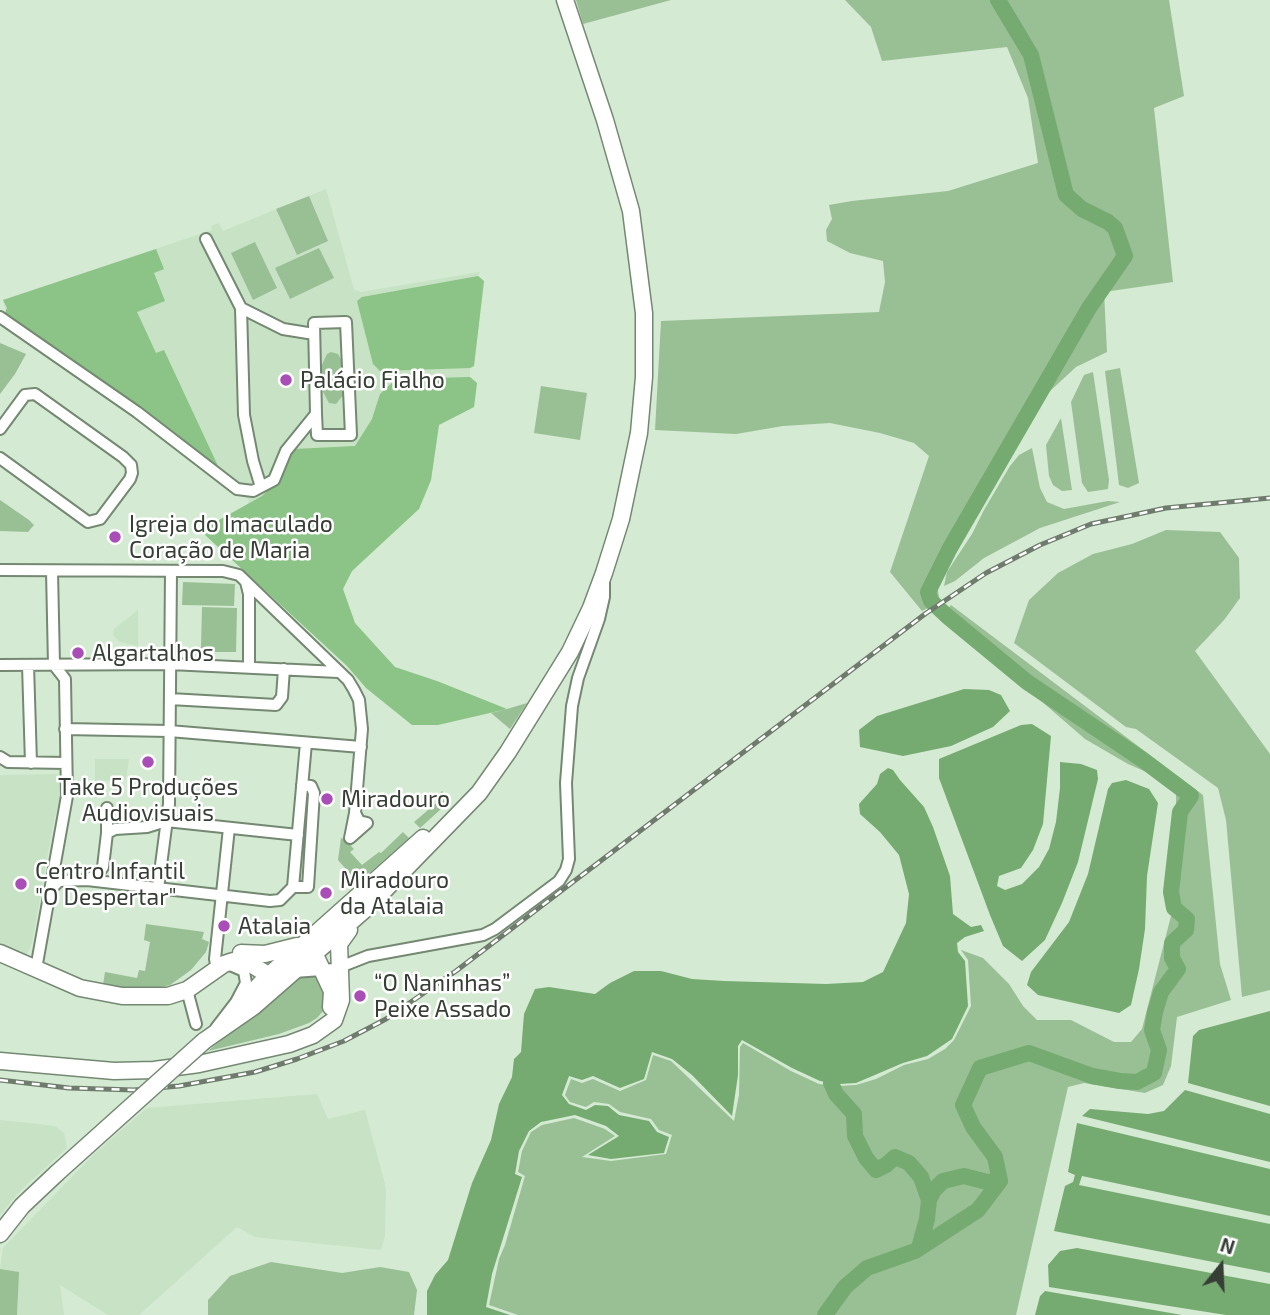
<!DOCTYPE html>
<meta charset="utf-8">
<style>
body{margin:0}
#map{position:relative;width:1270px;height:1315px;overflow:hidden;background:#d4ead2;font-family:"Exo 2",sans-serif}
canvas{display:block}
.north{position:absolute;left:1186px;top:1231px;width:70px;height:70px;-webkit-text-stroke:5px #fff;paint-order:stroke;rotate:18deg;font-size:19px;font-weight:700;line-height:28px;text-align:center;color:#363e35}
.north::after{content:'';display:block;margin:auto;width:24px;height:32px;background:#363e35;clip-path:polygon(50% 0,100% 100%,50% 72%,0 100%)}
</style>
<div id="map">
<canvas width="1270" height="1315"></canvas>
<div class="north">N</div>
</div>
<script>
const context = document.querySelector('canvas').getContext('2d');
context.lineJoin = 'round';
function fill(path, color) {
  context.fillStyle = color;
  context.fill(path, 'evenodd');
}
function toPath(rows) {
  const path = new Path2D();
  for (const r of rows) {
    path.moveTo(r[0], r[1]);
    for (let i = 2; i < r.length; i += 2) path.lineTo(r[i], r[i + 1]);
  }
  return path;
}
function trace(path, color, width, dash) {
  context.strokeStyle = color;
  context.lineWidth = width;
  context.lineCap = dash ? 'butt' : 'round';
  context.setLineDash(dash || []);
  context.stroke(path);
}
function write(font, color, halo, rows, align = 'center') {
  context.font = font + ' "Exo 2",sans-serif';
  context.lineWidth = 5;
  context.setLineDash([]);
  context.textBaseline = 'middle';
  context.strokeStyle = halo;
  context.fillStyle = color;
  for (const [text, x, y, turn = 0] of rows) {
    context.save();
    context.translate(x, y);
    context.rotate((+turn || 0) * Math.PI / 180);
    context.textAlign = isNaN(turn) ? turn : align;
    if (halo) context.strokeText(text, 0, 0);
    context.fillText(text, 0, 0);
    context.restore();
  }
}
const built = toPath([
 [326,189,354,290,361,292,480,272,478,276,484,281,474,366,470,368,470,377,477,383,474,407,439,425,431,480,419,509,352,571,343,589,286,609,204,534,203,529,248,504,249,500,46,351,1,321,6,311,3,300,212,230,211,226,219,223,223,231],
 [138,610,138,646,120,642,113,635,114,629],
 [95,759,129,759,126,778,122,781,95,781],
 [63,774,62,790,53,825,32,943,26,956,0,946,0,775],
 [317,1094,328,1119,365,1110,386,1188,385,1236,381,1250,255,1237,237,1227,139,1315,108,1315,60,1285,64,1315,17,1315,18,1272,0,1269,3,1248,94,1154,147,1108],
 [0,1120,55,1126,64,1133,67,1148,21,1190,0,1215]
]);
const green = toPath([
 [576,0,671,0,583,24],
 [845,0,1169,0,1184,96,1154,108,1173,282,1104,292,1107,352,1076,367,1049,392,935,575,940,602,922,611,890,572,929,456,914,443,880,433,830,423,783,426,736,434,655,430,661,321,879,312,885,282,883,261,850,253,827,241,826,230,832,219,829,205,852,201,948,191,1038,163,1028,98,1007,47,882,61,871,27],
 [309,196,328,241,297,255,276,209],
 [255,242,277,288,253,300,231,253],
 [319,248,334,278,290,299,275,268],
 [0,343,26,354,15,374,0,394],
 [331,352,338,354,342,361,346,374,344,394,336,404,329,403,321,388,320,369,327,354],
 [1120,368,1139,483,1128,488,1119,485,1105,371],
 [1093,372,1109,480,1108,489,1088,492,1082,483,1071,402,1084,375],
 [541,386,587,393,580,440,534,433],
 [1061,418,1072,490,1062,491,1053,485,1049,476,1046,445],
 [1032,448,1040,488,1047,502,1064,509,1108,501,1120,502,1040,528,984,558,955,581,944,586,947,572,972,534,984,510,1010,466,1019,455],
 [0,500,29,520,34,525,28,532,0,531],
 [1166,530,1220,532,1239,558,1240,598,1224,620,1195,651,1270,754,1270,990,1242,997,1226,820,1218,788,1136,729,1126,727,1014,643,1029,600,1058,573,1093,554,1132,544],
 [183,582,235,584,234,606,182,605],
 [951,605,1203,795,1220,964,1231,1000,1177,1017,1171,1066,1163,1085,1145,1093,1084,1083,1068,1087,1016,1315,518,1315,489,1305,499,1259,505,1245,525,1176,518,1172,522,1151,531,1132,542,1125,574,1118,605,1129,615,1136,582,1157,611,1161,666,1154,672,1135,659,1130,651,1119,620,1112,609,1104,594,1102,586,1107,570,1102,565,1095,571,1079,582,1083,593,1079,620,1091,646,1080,653,1055,671,1061,734,1121,739,1095,740,1047,743,1043,791,1071,819,1084,839,1086,856,1085,876,1079,904,1065,928,1059,945,1049,954,1040,971,1006,968,960,961,950,983,958,1009,984,1023,1006,1037,1020,1071,1020,1114,1042,1131,1042,1142,1029,1172,912,1166,867,1176,812,1176,789,1158,777,1128,764,1085,739,943,616],
 [202,607,237,608,236,652,192,652,192,647,201,647],
 [527,703,510,729,491,713,507,709],
 [442,791,451,800,420,828,414,822,441,799,438,795],
 [403,832,409,838,358,883,338,860,341,838,353,843,351,846,354,849,350,852,362,865,379,852,381,853],
 [146,924,204,932,202,939,209,942,206,952,191,970,170,985,149,990,127,989,103,985,105,972,137,978,139,970,145,971,150,942,144,940],
 [314,975,324,989,325,1009,317,1018,309,1023,279,1034,208,1051,289,983,301,976],
 [271,1262,342,1273,380,1267,409,1272,417,1290,414,1315,208,1315,208,1300,230,1276],
 [0,1269,19,1272,17,1315,0,1315]
]);
const forest = toPath([
 [156,249,164,269,154,273,165,301,137,312,156,353,164,350,218,466,58,349,4,315,7,308,3,300],
 [478,276,484,281,474,366,470,368,380,371,373,364,357,301,362,297],
 [470,377,477,383,474,407,439,425,431,480,419,509,352,571,343,589,355,623,395,667,437,681,507,709,438,725,412,725,366,688,347,666,204,534,203,529,262,496,277,481,288,455,294,449,355,446,372,419,380,394,396,379]
]);
const water = toPath([
 [964,689,989,690,1001,695,1010,711,993,727,951,746,903,756,860,747,859,730,877,716],
 [1032,724,1051,736,1043,824,1033,850,1021,868,999,876,997,886,1005,890,1022,884,1039,867,1049,849,1056,822,1060,788,1060,762,1081,764,1097,770,1098,779,1078,862,1062,903,1045,940,1022,961,1003,946,990,915,939,778,939,759,1021,725],
 [888,768,893,770,900,780,924,807,933,827,950,876,953,914,971,927,981,925,984,931,965,937,957,943,958,952,965,961,968,1006,952,1039,927,1056,903,1063,856,1083,839,1084,820,1081,792,1068,742,1040,738,1046,738,1075,732,1116,692,1075,672,1059,652,1052,644,1079,620,1088,593,1076,582,1080,569,1076,562,1095,569,1104,586,1110,595,1105,608,1106,619,1115,649,1121,657,1132,669,1137,664,1153,611,1159,588,1155,619,1136,606,1126,575,1115,541,1122,529,1131,519,1151,515,1174,522,1177,492,1274,486,1307,510,1315,427,1315,427,1291,435,1275,448,1260,472,1183,491,1140,499,1104,512,1077,514,1059,521,1052,524,1014,535,989,549,987,595,994,610,983,634,971,661,971,692,979,724,981,826,984,863,982,883,972,906,923,909,894,899,855,880,832,860,814,859,804,877,784,880,774],
 [1126,780,1149,789,1158,803,1147,876,1145,929,1139,969,1131,1005,1119,1013,1038,995,1027,985,1031,972,1069,922,1088,874,1108,789,1112,783],
 [1270,1011,1270,1106,1188,1083,1193,1036,1199,1030],
 [1185,1090,1270,1114,1270,1162,1082,1116,1090,1109,1148,1114,1164,1111],
 [1077,1123,1270,1169,1270,1216,1082,1176,1079,1185,1270,1224,1270,1273,1054,1231,1065,1186,1073,1182,1075,1175,1068,1172],
 [1077,1248,1270,1284,1270,1315,1226,1315,1049,1287,1048,1265,1060,1251],
 [1045,1291,1182,1315,1035,1315,1040,1296]
]);
const river = toPath([
 [831,1083,836,1094,854,1114,855,1136,866,1158,876,1170,886,1165,895,1157,909,1163,921,1177,929,1200,927,1219,919,1248],
 [929,1200,934,1190,943,1181,964,1176,987,1182,1000,1181],
 [825,1315,845,1287,867,1268,915,1251,978,1210,1000,1181,995,1157,973,1127,963,1105,980,1068,1029,1053,1092,1076,1120,1081,1137,1082,1154,1073,1159,1050,1152,1030,1155,1012,1161,992,1178,969,1172,958,1172,943,1186,930,1187,919,1174,908,1171,892,1180,812,1191,796,1143,760,1027,682,947,616,931,601,928,592,950,548,1089,308,1125,256,1115,228,1108,222,1082,209,1066,195,1031,55,998,0]
]);
const street = toPath([
 [206,239,241,308,244,415,253,461,261,487],
 [241,308,283,329,314,334],
 [0,317,137,412,237,489,253,491,274,480,286,451,316,414,314,323,346,322,351,435,317,435,316,414],
 [0,429,25,395,35,394,123,457,131,465,132,473,130,479,100,519,88,522,0,458],
 [0,570,223,571,239,575,348,680,354,690,359,700,362,729,355,813,359,821,367,823,350,838,355,813],
 [246,582,249,594,249,667],
 [0,665,170,664,338,672],
 [28,665,31,763],
 [170,699,276,705,282,697,284,669],
 [65,729,169,731,361,747],
 [0,757,8,762,66,763],
 [107,833,107,808],
 [87,880,98,874,103,867,107,833,115,829,147,827,166,821,298,835],
 [293,887,308,887,314,793,311,786,302,785],
 [158,888,169,804,171,571],
 [51,889,59,881,87,880,270,901,280,900,293,887,306,743],
 [36,969,67,796,65,679,54,665,52,571],
 [217,969,215,959,229,828],
 [294,972,335,969,368,956,483,935,495,929,559,881,566,870,569,859,566,783,572,706,578,678,599,619,604,597,604,583],
 [187,990,196,1024],
 [216,1028,236,1002,246,983,244,971,230,965]
]);
const secondary = toPath([
 [316,943,316,957,332,991,331,1007],
 [0,953,80,988,122,996,168,996,187,990,224,964,233,961,249,963,265,973,278,976],
 [241,953,265,954,297,946],
 [233,1012,266,978,423,838],
 [204,1041,253,1007,370,905,479,793,508,752,570,652,591,608,604,573,621,519,639,433,644,377,644,313,631,211,605,120,565,0],
 [0,1061,114,1071,154,1070,199,1064,289,1044,313,1035,334,1020,341,1000,339,944,349,930],
 [0,1234,22,1206,57,1173]
]);
const rail = toPath([
 [0,1080,69,1088,134,1090,179,1086,255,1072,297,1059,344,1041,386,1019,456,971,925,614,986,573,1040,545,1091,524,1166,508,1270,498]
]);
const secondaryBridge = toPath([
 [57,1173,204,1041]
]);
const markers = [
 [286,380,7,"#a94db7"],
 [115,537,7,"#a94db7"],
 [78,653,7,"#a94db7"],
 [148,762,7,"#a94db7"],
 [327,799,7,"#a94db7"],
 [21,884,7,"#a94db7"],
 [326,893,7,"#a94db7"],
 [224,926,7,"#a94db7"],
 [360,996,7,"#a94db7"]
];
const poiNames = [
 ["Palácio Fialho",300,380],
 ["Igreja do Imaculado",129,524],
 ["Coração de Maria",129,550],
 ["Algartalhos",92,653],
 ["Take 5 Produções",148,787,"center"],
 ["Audiovisuais",148,813,"center"],
 ["Miradouro",341,799],
 ["Centro Infantil",35,871],
 ["\"O Despertar\"",35,897],
 ["Miradouro",340,880],
 ["da Atalaia",340,906],
 ["Atalaia",238,926],
 ["“O Naninhas”",374,983],
 ["Peixe Assado",374,1009]
];
fill(built, '#c7e2c4');
fill(green, '#99bf95');
fill(forest, '#8cc386');
fill(water, '#75ab70');
trace(river, '#75ab70', 16);
trace(street, '#748872', 14);
trace(secondary, '#748872', 19);
trace(street, '#fff', 10);
trace(secondary, '#fff', 16);
trace(rail, '#6e7b6d', 5);
trace(rail, '#fff', 2.5, [8]);
trace(secondaryBridge, '#748872', 19, []);
trace(secondaryBridge, '#fff', 16);
for (const [x, y, r, color] of markers) {
  const dot = new Path2D();
  dot.arc(x, y, r, 0, 2 * Math.PI);
  context.fillStyle = color;
  context.fill(dot);
  trace(dot, '#fff', 2.5);
}
write('23px', '#363e35', '#fff', poiNames, 'left');
</script>
